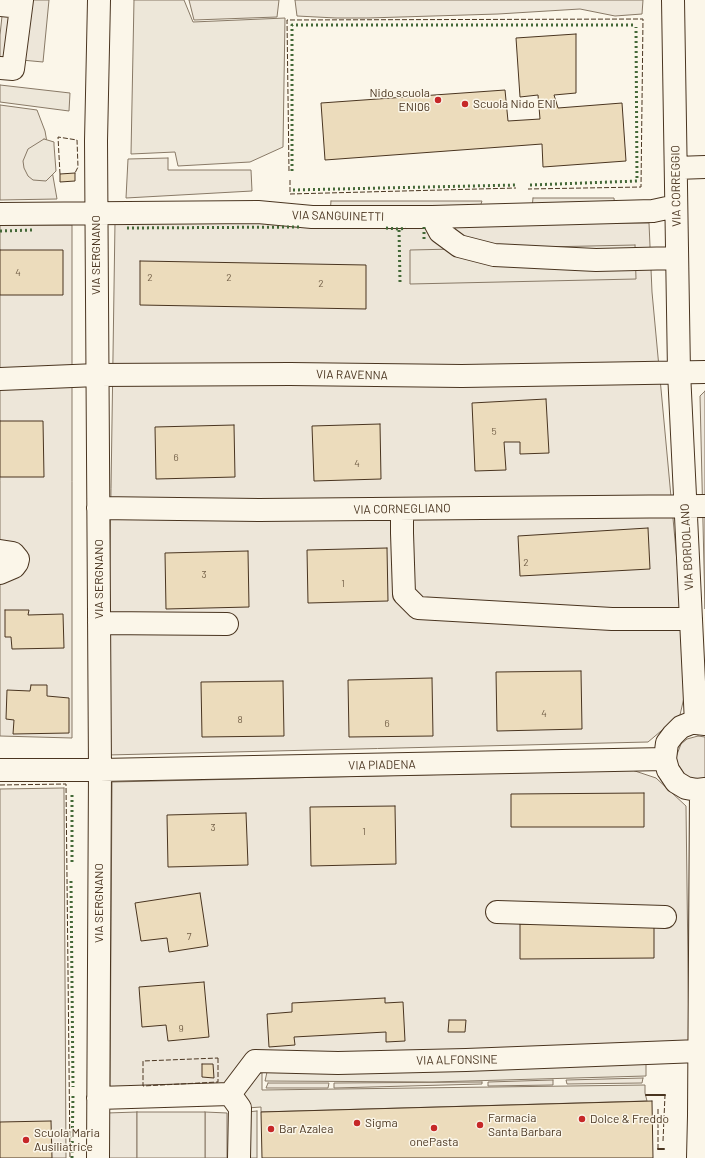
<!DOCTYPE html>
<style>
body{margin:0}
canvas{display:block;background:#fbf6e9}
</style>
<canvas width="705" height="1158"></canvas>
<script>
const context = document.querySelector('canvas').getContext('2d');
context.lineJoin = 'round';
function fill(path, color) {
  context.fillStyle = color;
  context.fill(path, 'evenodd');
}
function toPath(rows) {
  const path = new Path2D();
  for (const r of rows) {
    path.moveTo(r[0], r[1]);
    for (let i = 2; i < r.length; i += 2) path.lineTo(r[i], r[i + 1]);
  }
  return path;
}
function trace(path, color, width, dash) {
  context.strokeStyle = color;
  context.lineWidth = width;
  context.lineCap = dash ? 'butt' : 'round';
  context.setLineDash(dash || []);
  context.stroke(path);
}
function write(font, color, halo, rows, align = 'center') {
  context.font = font + ' Barlow,sans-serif';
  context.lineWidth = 3;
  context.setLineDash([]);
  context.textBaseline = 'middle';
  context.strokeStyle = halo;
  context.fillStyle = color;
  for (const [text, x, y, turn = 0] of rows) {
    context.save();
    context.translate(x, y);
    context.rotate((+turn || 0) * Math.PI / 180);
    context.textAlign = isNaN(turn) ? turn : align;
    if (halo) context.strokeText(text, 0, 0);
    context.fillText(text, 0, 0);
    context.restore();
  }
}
const green = toPath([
 [0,0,49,0,43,62,0,58,0,35,2,16,0,0],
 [189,0,279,0,277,17,194,20,189,0],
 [295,0,643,0,642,14,615,16,580,9,498,14,368,18,336,18,297,16,295,0],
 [0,105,37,110,45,131,57,199,0,200,0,105],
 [168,158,168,170,251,170,252,191,126,198,128,159,168,158],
 [115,222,649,223,652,292,688,680,680,715,648,742,107,755,115,222],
 [0,225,72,225,72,738,0,736,0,225],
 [705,391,705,609,700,396,705,391],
 [698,736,705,737,705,779,691,779,683,775,677,763,676,757,681,744,687,739,698,736],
 [632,770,656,778,686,806,689,1044,256,1058,234,1087,110,1089,112,782,632,770],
 [64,788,66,1158,0,1158,0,789,64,788],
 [643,1078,642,1083,567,1084,566,1080,643,1078],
 [553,1080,553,1085,488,1086,488,1082,553,1080],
 [482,1082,482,1084,334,1088,334,1083,482,1082],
 [268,1083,329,1083,328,1088,266,1088,268,1083],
 [137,1112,137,1158,107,1158,107,1113,137,1112],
 [205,1112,227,1113,227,1158,205,1158,205,1112]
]);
const parking = toPath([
 [134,0,184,0,193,22,285,18,283,147,250,162,178,166,175,152,131,154,134,0],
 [0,85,70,93,69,111,0,102,0,85],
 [44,139,54,142,54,145,56,171,46,181,33,180,28,176,24,168,23,161,28,149,44,139],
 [533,198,614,198,615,208,532,208,533,198],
 [331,201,482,201,479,210,330,214,331,201],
 [635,245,636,279,410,284,410,250,635,245],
 [646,1064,646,1076,432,1082,265,1081,267,1072,646,1064],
 [262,1073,262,1090,645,1085,645,1093,647,1101,261,1112,261,1107,247,1108,241,1096,246,1077,262,1073],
 [257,1111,257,1158,247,1158,247,1112,257,1111],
 [137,1112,205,1112,205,1158,137,1158,137,1112]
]);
const building = toPath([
 [576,34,576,93,554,95,558,108,622,103,626,161,543,167,542,144,325,160,321,103,505,90,508,121,540,119,538,95,520,97,516,38,576,34],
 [75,173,75,181,60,182,60,174,75,173],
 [0,250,63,250,63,295,0,295,0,250],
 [140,261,366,265,366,309,140,305,140,261],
 [546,399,549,453,520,454,520,442,504,442,506,470,475,471,472,403,546,399],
 [0,421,43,421,44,477,0,477,0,421],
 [380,424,381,479,314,481,312,426,380,424],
 [234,425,235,477,156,479,155,427,234,425],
 [648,528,650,569,520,576,518,536,648,528],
 [387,548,388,601,308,603,307,550,387,548],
 [248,551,249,607,166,609,165,553,248,551],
 [5,610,29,610,28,615,63,614,64,648,12,649,11,637,5,637,5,610],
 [581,671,582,729,497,731,496,672,581,671],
 [432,678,433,736,349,737,348,680,432,678],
 [283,681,284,736,202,737,201,682,283,681],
 [31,685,47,685,47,696,69,698,69,733,13,734,14,720,6,719,7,690,30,691,31,685],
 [644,793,644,827,511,827,511,794,644,793],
 [395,806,396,864,311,866,310,807,395,806],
 [246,813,248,865,168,867,167,815,246,813],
 [200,893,208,946,169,952,167,938,141,941,135,903,200,893],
 [520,924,654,924,654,958,520,959,520,924],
 [204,982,209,1037,168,1041,166,1025,142,1027,139,987,204,982],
 [385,998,385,1003,403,1002,405,1041,386,1042,386,1032,294,1037,295,1045,269,1047,267,1014,292,1012,292,1003,385,998],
 [449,1020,466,1020,465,1032,448,1032,449,1020],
 [202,1064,213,1064,214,1078,202,1077,202,1064],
 [652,1101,653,1158,262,1158,261,1112,652,1101],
 [51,1121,52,1158,0,1158,0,1122,51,1121]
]);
const minor = toPath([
 [673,0,679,372,696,723],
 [0,5,21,7],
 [0,68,13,69,22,0],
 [676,168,705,167],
 [0,214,258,212,312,217,432,217,653,211,676,206],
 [432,217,440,232,459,246,494,255,596,260,677,258],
 [0,379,97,375,290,374,462,376,705,372],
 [98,508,259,510,705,506],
 [402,509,402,533,404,594,418,608,612,619,691,619],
 [0,551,13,553,18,559,17,563,14,567,0,573],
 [99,623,227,624],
 [705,724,696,723,691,723,681,727,673,735,667,743,665,759,668,770,676,782,686,788,697,790,705,789],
 [0,770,100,770,665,759],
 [497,912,665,917],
 [230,1094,255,1061,338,1063,466,1060,699,1051],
 [230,1094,240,1108,239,1158],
 [98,1098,230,1094],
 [98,1158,100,770,96,141,99,0],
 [698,1158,699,1116,701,790]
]);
const hedge = toPath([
 [292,171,292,25,636,25],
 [530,185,637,181,636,27],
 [293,190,516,185],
 [424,227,424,241],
 [127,228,301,227],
 [386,228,399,229],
 [0,231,33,230],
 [400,282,399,229,406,228],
 [72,795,72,865],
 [71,881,73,1087],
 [72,1158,73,1094]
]);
const fence = toPath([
 [289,171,287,20,643,19,641,187,528,189],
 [60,174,58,137,77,140,78,167,75,173],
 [290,180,290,194,516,188],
 [0,785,66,784,70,1158],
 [218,1058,218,1082,143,1086,143,1061,218,1058],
 [663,1141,665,1095],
 [658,1149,658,1107]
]);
const wall = toPath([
 [646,1095,665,1095],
 [658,1149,664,1149]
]);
const markers = [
 [438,100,4,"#c62828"],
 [465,104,4,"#c62828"],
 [582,1119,4,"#c62828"],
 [357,1123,4,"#c62828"],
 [480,1125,4,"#c62828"],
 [434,1128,4,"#c62828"],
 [271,1129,4,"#c62828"],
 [26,1140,4,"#c62828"]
];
const numberNames = [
 ["4",18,273],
 ["2",150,278],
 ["2",229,278],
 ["2",321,284],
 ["5",494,432],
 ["6",176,458],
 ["4",357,464],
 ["2",526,563],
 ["3",204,575],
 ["1",343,584],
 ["4",544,714],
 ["8",240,720],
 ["6",387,724],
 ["3",213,828],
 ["1",364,832],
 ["7",189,937],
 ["9",181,1029]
];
const poiNames = [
 ["Nido scuola",430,93,"right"],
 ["ENI06",430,107,"right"],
 ["Scuola Nido ENI",473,104],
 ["Farmacia",488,1118],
 ["Santa Barbara",488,1132],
 ["Dolce & Freddo",590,1119],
 ["Sigma",365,1123],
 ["Bar Azalea",279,1129],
 ["Scuola Maria",34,1133],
 ["Ausiliatrice",34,1147],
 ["onePasta",434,1142,"center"]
];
const streetNames = [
 ["VIA CORREGGIO",676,186,-91],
 ["VIA SANGUINETTI",338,216,1],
 ["VIA SERGNANO",96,255,-90],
 ["VIA RAVENNA",352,375,1],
 ["VIA CORNEGLIANO",402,509,-1],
 ["VIA BORDOLANO",687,547,-93],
 ["VIA SERGNANO",99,579,-90],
 ["VIA PIADENA",382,765,-1],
 ["VIA SERGNANO",99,903,-90],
 ["VIA ALFONSINE",457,1060,-1]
];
fill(green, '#ede6d9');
trace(green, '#887966', 1);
fill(parking, '#ede7d9');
trace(parking, '#887966', 1);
fill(building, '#ecdcbc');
trace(building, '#4a3520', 1);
trace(minor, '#4a3520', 24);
trace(minor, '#fbf6e9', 22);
trace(hedge, '#436837', 3, [2, 3]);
trace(fence, '#4a3520', 1, [5, 2]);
trace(wall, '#4a3520', 2);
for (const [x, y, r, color] of markers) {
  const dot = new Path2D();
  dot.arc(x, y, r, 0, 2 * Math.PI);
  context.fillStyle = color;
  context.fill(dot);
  trace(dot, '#fbf6e9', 1.5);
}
write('10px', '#725f47', null, numberNames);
write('12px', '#4a3520', '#fbf6e9', poiNames, 'left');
write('12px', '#4a3520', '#fbf6e9', streetNames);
</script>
